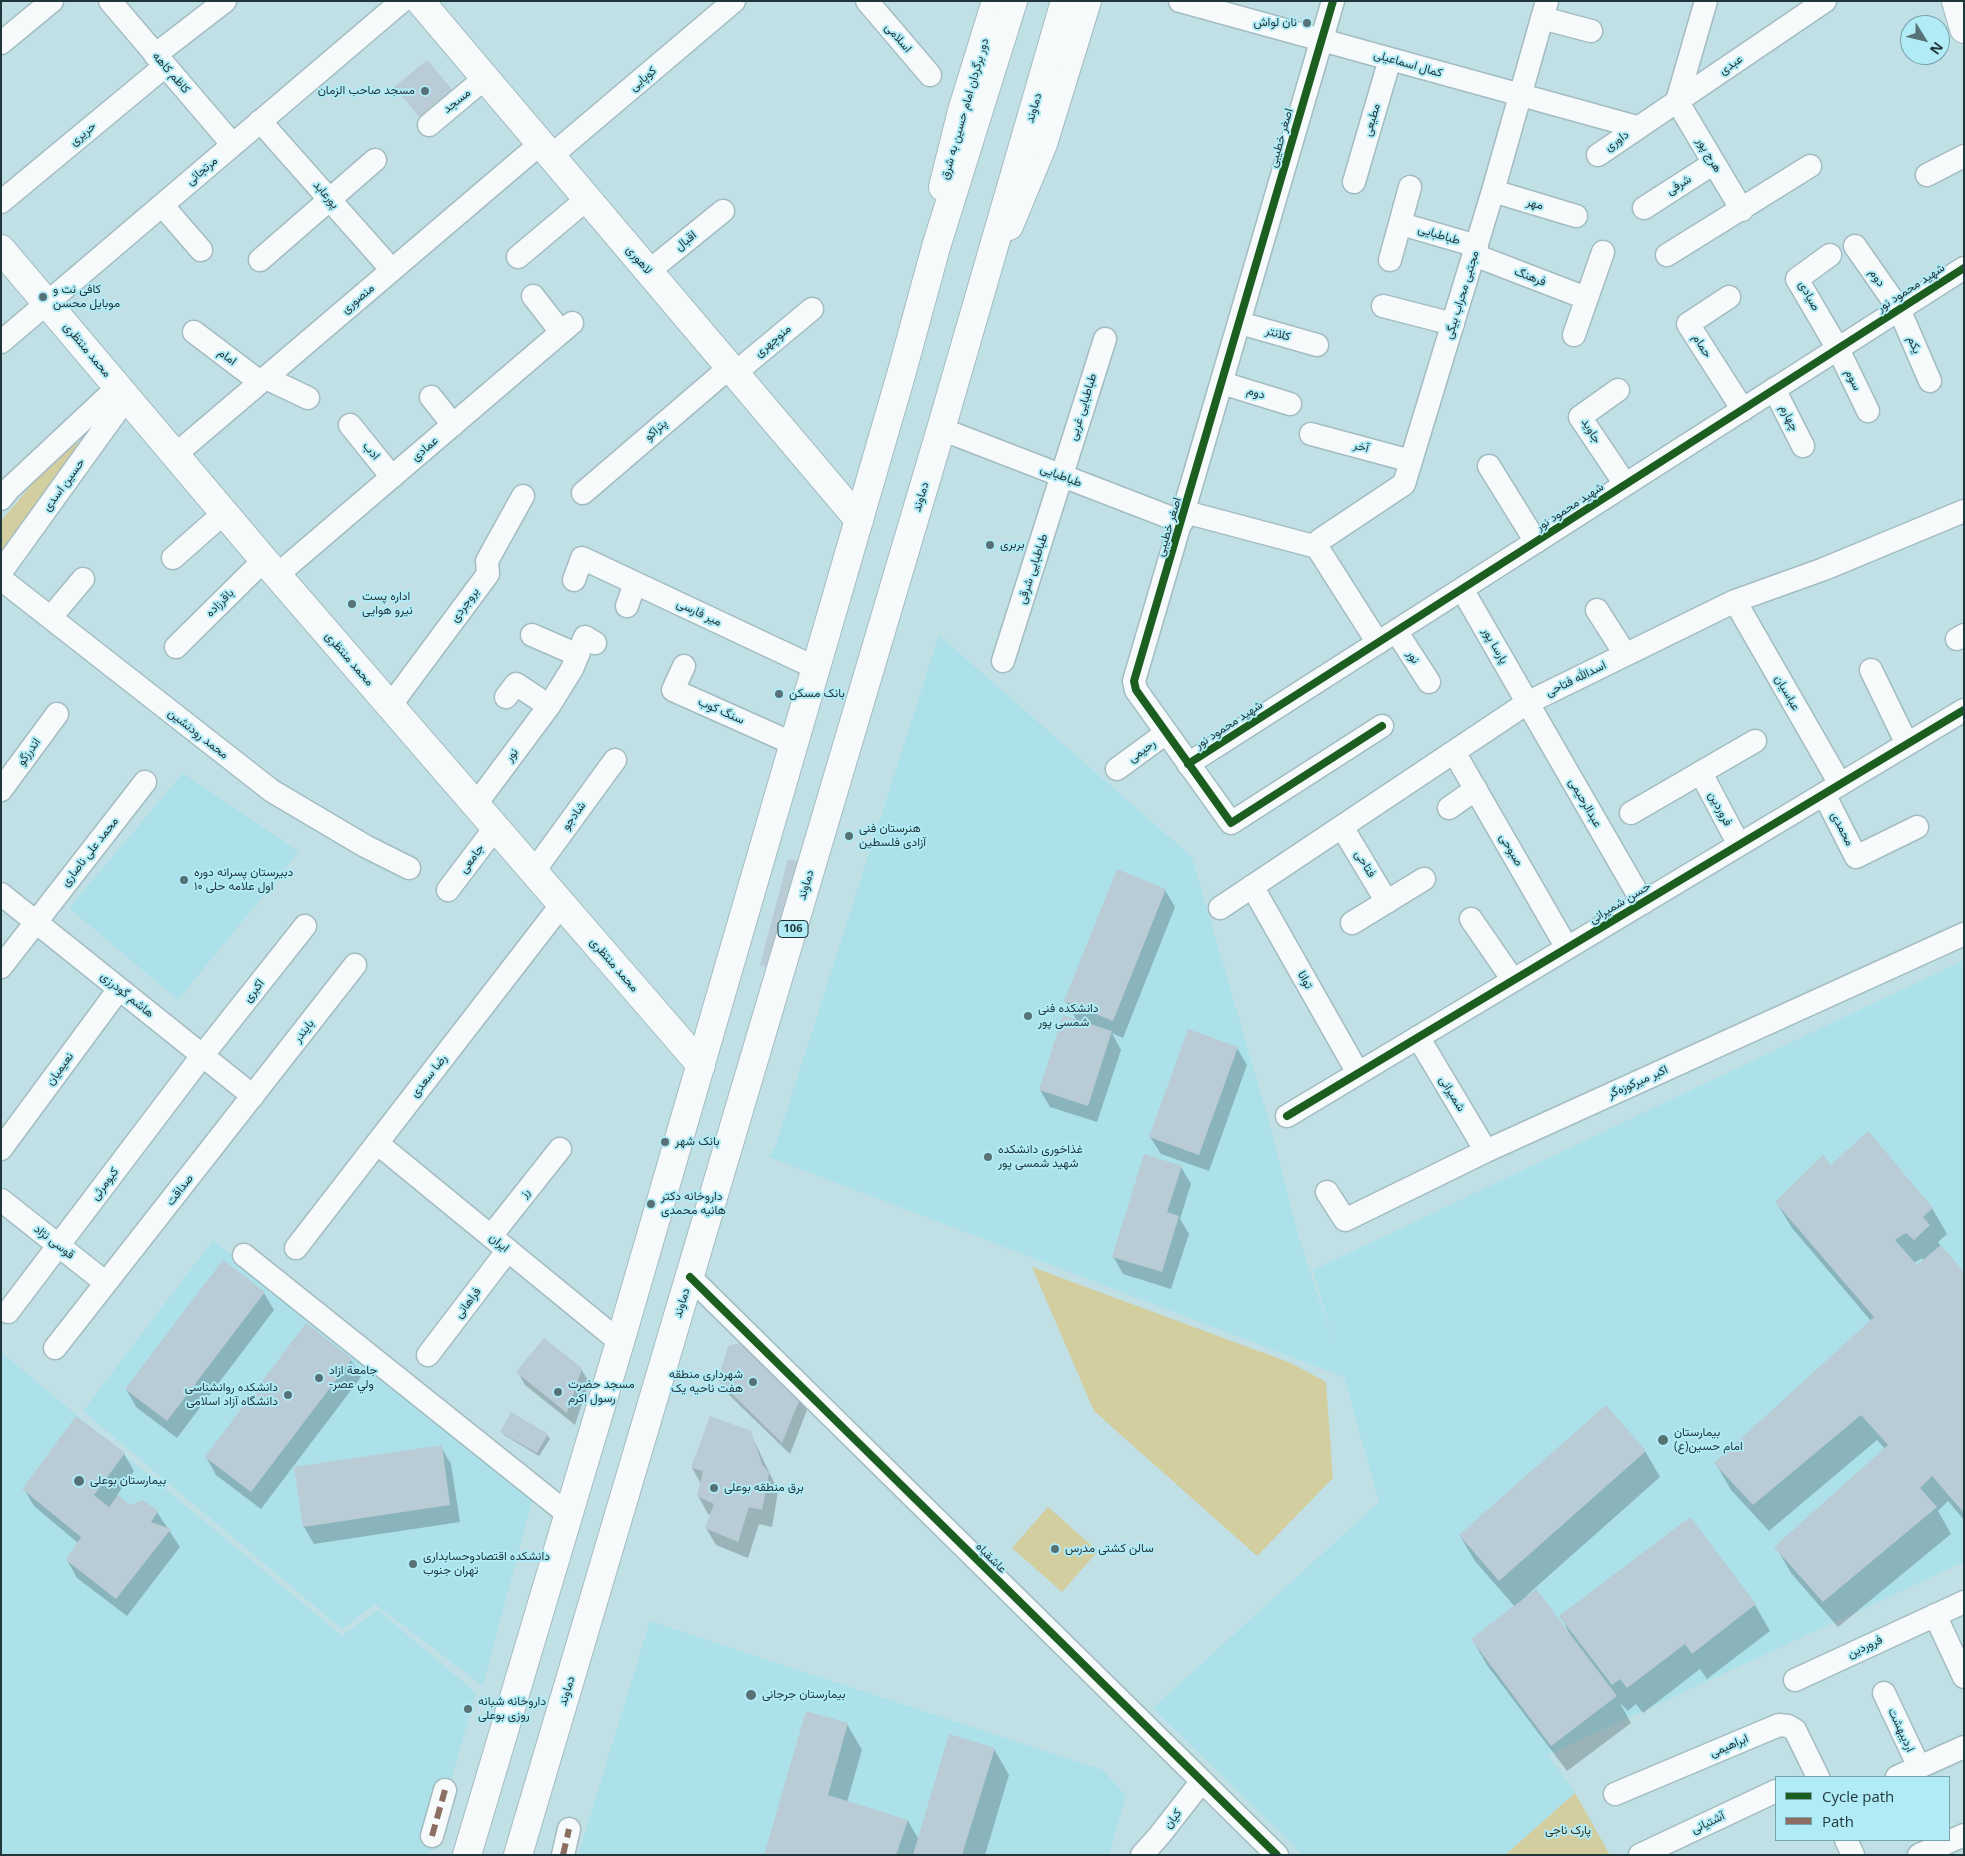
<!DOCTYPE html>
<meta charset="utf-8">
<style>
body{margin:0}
#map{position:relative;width:1965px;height:1856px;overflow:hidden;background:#c0e0e6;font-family:"Open Sans",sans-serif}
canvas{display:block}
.frame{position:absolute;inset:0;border:2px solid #1f363a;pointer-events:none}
.legend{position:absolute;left:1775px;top:1776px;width:175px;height:65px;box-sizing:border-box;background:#b1ebf5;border:1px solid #77a3aa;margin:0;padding:6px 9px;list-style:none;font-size:15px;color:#1f363a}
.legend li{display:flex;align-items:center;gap:10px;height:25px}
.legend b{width:25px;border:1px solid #77a3aa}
.north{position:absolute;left:1900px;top:15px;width:50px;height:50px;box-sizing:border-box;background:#b1ebf5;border:1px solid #77a3aa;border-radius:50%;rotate:126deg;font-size:14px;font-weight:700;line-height:20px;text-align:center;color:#1f363a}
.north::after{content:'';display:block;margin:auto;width:18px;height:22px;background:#577276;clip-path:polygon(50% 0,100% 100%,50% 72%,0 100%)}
</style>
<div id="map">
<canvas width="1965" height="1856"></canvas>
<div class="frame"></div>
<ul class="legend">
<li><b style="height:6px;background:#1b5e20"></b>Cycle path</li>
<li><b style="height:6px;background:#8d6e63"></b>Path</li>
</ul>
<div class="north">N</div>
</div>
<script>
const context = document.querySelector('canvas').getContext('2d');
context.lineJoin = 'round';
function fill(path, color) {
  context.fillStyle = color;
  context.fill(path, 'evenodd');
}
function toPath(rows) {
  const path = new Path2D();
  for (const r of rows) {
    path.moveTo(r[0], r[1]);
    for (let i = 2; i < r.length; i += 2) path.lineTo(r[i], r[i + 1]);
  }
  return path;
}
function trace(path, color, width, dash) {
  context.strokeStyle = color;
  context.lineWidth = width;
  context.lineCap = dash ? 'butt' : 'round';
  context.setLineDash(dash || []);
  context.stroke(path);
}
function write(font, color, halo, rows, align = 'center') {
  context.font = font + ' "Open Sans",Vazirmatn,sans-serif';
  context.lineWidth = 4;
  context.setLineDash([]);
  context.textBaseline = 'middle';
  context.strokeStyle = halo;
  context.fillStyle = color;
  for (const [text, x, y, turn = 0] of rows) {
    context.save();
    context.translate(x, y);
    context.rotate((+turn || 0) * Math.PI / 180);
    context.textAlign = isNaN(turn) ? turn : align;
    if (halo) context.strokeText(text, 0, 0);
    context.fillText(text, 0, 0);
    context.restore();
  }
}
const built = toPath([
 [939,635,1192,857,1268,1118,1300,1241,1336,1351,1313,1270,1964,960,1964,1562,1548,1755,1575,1793,1505,1855,1303,1855,1153,1708,1379,1502,1344,1377,769,1157,776,1144],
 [183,773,299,852,178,1000,69,908],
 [213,1240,533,1497,483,1686,375,1604,342,1629,83,1411],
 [1,1352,342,1636,378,1610,476,1693,430,1855,1,1855],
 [650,1621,1103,1770,1126,1796,1109,1855,578,1855]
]);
const green = toPath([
 [87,440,1,555,1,521,55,457,71,445],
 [1032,1267,1291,1363,1326,1382,1333,1478,1257,1556,1094,1411],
 [1048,1507,1098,1551,1062,1592,1012,1548],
 [1575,1793,1610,1855,1505,1855]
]);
const shadow = toPath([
 [396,87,456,95,430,129],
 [1165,890,1175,907,1123,1038,1112,1033,1121,1050,1097,1122,1050,1107,1040,1090,1077,1021,1066,1001],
 [1237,1048,1247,1065,1209,1171,1161,1154,1150,1137],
 [1831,1166,1932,1208,1947,1234,1938,1242,1964,1274,1964,1520,1948,1501,1938,1511,1951,1534,1838,1627,1791,1573,1776,1547,1885,1449,1877,1440,1769,1531,1731,1490,1716,1464,1871,1321,1792,1228,1776,1202],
 [1922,1258,1924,1261,1917,1267,1914,1263],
 [1181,1167,1191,1184,1180,1219,1189,1234,1171,1289,1123,1274,1113,1256],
 [264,1293,274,1310,177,1438,136,1407,126,1389],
 [351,1360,361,1377,261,1509,216,1475,206,1457],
 [581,1369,589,1382,575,1425,525,1385,518,1372],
 [719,1380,800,1397,807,1410,790,1454,727,1393],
 [512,1414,547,1435,550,1439,539,1456,504,1435,502,1432],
 [750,1432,778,1491,772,1527,759,1524,748,1558,716,1545,706,1528,711,1515,708,1514,698,1496,701,1484,692,1468],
 [441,1447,451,1464,460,1522,314,1544,304,1527,296,1468],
 [1645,1451,1660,1477,1527,1595,1570,1635,1561,1616,1690,1519,1755,1605,1770,1631,1707,1679,1700,1669,1643,1713,1636,1704,1628,1711,1620,1703,1631,1723,1567,1771,1487,1665,1472,1639,1515,1607,1475,1561,1460,1536],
 [124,1454,134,1471,117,1495,130,1506,157,1512,180,1547,127,1616,77,1578,67,1560,78,1543,34,1506,24,1489],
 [847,1724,862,1750,847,1802,908,1821,919,1840,994,1749,1009,1775,985,1855,765,1855]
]);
const building = toPath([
 [427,60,457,95,424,122,394,87],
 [788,859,800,862,768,968,760,965],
 [1117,869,1166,889,1113,1021,1064,1001],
 [1063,1015,1112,1031,1088,1106,1039,1090],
 [1188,1029,1238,1047,1199,1155,1149,1137],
 [1868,1131,1933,1208,1923,1217,1930,1225,1914,1240,1906,1233,1895,1240,1917,1265,1941,1245,1964,1272,1964,1513,1932,1476,1920,1488,1937,1507,1823,1602,1774,1547,1888,1445,1861,1415,1753,1505,1714,1463,1874,1317,1775,1202,1823,1155,1831,1165],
 [1144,1154,1182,1166,1167,1212,1179,1216,1162,1272,1112,1257],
 [223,1260,265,1292,167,1421,125,1389],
 [306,1323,352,1359,251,1492,205,1457],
 [544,1338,582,1368,567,1413,516,1372],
 [740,1343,801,1396,782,1443,718,1380,728,1346],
 [1606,1405,1646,1451,1499,1581,1459,1535],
 [511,1412,548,1434,537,1453,500,1432],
 [76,1416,125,1453,94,1495,109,1507,118,1495,130,1505,143,1500,158,1511,151,1522,171,1529,116,1599,66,1560,81,1537,22,1489],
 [710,1416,751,1431,762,1464,769,1473,762,1510,749,1507,738,1542,705,1528,714,1504,697,1496,703,1471,691,1468],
 [442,1445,450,1505,303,1527,294,1467],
 [1690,1517,1756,1604,1692,1654,1685,1644,1627,1688,1620,1679,1612,1685,1559,1616],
 [1536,1589,1617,1696,1551,1746,1471,1639],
 [806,1711,848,1723,828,1795,908,1820,896,1855,764,1855],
 [949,1734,995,1748,962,1855,913,1855]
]);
const street = toPath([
 [110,1,233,145],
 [867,1,930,75],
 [1180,1,1637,127],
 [1333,1,1134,681,1136,690,1231,823,1382,726],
 [1706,1,1677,101,1742,210],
 [1542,18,1591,31],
 [1,43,52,1],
 [155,55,225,1],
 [260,121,392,270],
 [429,125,485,78],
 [1598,155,1825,1],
 [551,156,734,1],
 [1927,175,1964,156],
 [1354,182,1390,59],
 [1493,191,1576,216],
 [1,202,165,66],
 [162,205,201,250],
 [1644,208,1714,163],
 [1401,224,1477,246],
 [1855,246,1899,309,1930,381],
 [1474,255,1586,298],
 [1667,255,1810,166],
 [1830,255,1797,279,1838,349,1868,411],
 [518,257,587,199],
 [260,260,375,160],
 [1390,260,1410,187],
 [649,271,723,211],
 [533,296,561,332],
 [1729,297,1688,324,1743,410],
 [1383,306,1453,324],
 [1240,323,1317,345],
 [194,332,260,382],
 [1574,335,1603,252],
 [1,342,402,1],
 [735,373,812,309],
 [266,378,308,398],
 [1222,383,1290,404],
 [1774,389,1803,446],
 [1618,390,1580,417,1625,484],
 [431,397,453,425],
 [350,425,392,477],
 [941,429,1182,522],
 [1311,434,1411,461],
 [176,454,540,144],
 [1489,466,1536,542],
 [583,493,730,367],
 [1,499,9,489,118,387],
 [1185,512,1317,547,1378,643],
 [1317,547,1320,540,1404,484,1493,191,1547,1],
 [173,558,224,513],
 [1,572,127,397],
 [277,575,572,323],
 [1,579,272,791,365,846,409,868],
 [574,580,582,558,816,668],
 [1462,589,1643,903],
 [1735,601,1840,784],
 [627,606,635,583],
 [1597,610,1625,654],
 [51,617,83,579],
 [1396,631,1429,682],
 [532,635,578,655],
 [1957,639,1964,635],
 [176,647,264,560],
 [1003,661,1105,339],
 [684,666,673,690,794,744],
 [1871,670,1907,744],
 [506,697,516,684,549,706],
 [390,706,488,574,487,561,523,496],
 [1454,752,1567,948],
 [1188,764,1964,268],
 [1117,769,1166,733],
 [1701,773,1739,845],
 [1,790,57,714],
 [1824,794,1856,857,1917,827],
 [476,804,549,706,572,669,585,637,595,643],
 [1449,808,1476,789],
 [1631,813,1755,741],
 [1342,827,1387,902],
 [534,871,615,760],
 [1252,886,1358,1073],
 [448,890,495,828],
 [1,894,253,1096],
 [1220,908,1527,703,1735,601,1824,569,1964,511],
 [1471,919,1513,980],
 [1352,923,1424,879],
 [1,967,145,782],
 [1418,1037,1486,1151],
 [1287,1116,1964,710],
 [377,1143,620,1342],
 [1,1149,119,989],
 [1327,1192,1345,1220,1486,1151,1964,934],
 [1,1200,106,1283],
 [491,1236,560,1149],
 [296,1248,562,904],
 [244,1255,569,1515],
 [690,1277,1277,1855],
 [8,1312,202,1056,305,926],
 [55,1348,355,965],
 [428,1355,508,1250],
 [1935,1615,1964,1677],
 [1795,1680,1964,1602],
 [1884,1693,1919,1767],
 [1897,1777,1964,1747],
 [1615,1794,1779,1725,1788,1726,1795,1730,1818,1777],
 [432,1836,445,1790],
 [1846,1840,1853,1855],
 [563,1855,569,1829],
 [1142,1855,1159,1836,1202,1781],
 [1640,1855,1776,1791],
 [1919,1855,1964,1835]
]);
const secondary = toPath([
 [420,1,859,520],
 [1956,1,1964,29],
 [943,187,962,111,996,1],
 [1009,226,1043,144,1087,1],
 [1,249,264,560,701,1065]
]);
const primary = toPath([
 [467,1855,620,1342,901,375,936,247,1013,1],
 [518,1855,941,429,1065,1]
]);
const quiet = toPath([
 [432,1836,445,1790],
 [563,1855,569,1829]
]);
const cycleway = toPath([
 [1333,1,1134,681,1136,690,1231,823,1382,726],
 [1188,764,1964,268],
 [1287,1116,1964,710],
 [690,1277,1277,1855]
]);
const markers = [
 [1307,23,5,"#577276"],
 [425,91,5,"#577276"],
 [43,297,5,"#577276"],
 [990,545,5,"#577276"],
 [352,604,5,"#577276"],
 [779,694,5,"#577276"],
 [849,836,5,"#577276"],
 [184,880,5,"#577276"],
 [1028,1016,5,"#577276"],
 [665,1142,5,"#577276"],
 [988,1157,5,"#577276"],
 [651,1204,5,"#577276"],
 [319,1378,5,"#577276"],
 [753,1382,5,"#577276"],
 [558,1392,5,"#577276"],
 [288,1395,5,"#577276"],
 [1663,1440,6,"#577276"],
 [79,1481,6,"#577276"],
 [714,1488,5,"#577276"],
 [1055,1549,5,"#577276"],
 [413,1564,5,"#577276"],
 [751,1695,6,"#577276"],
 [468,1709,5,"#577276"]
];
const shields = [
 [793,929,30]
];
const shieldNames = [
 ["106",793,929]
];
const poiNames = [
 ["نان لواش",1297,23,"right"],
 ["مسجد صاحب الزمان",415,91,"right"],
 ["کافی نت و",53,290],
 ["موبایل محسن",53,304],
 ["بربری",1000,545],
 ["اداره پست",362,597],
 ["نیرو هوایی",362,611],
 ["بانک مسکن",789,694],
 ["هنرستان فنی",859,829],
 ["آزادی فلسطین",859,843],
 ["دبیرستان پسرانه دوره",194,873],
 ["اول علامه حلی ۱۰",194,887],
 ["دانشکده فنی",1038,1009],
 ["شمسی پور",1038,1023],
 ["بانک شهر",675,1142],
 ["غذاخوری دانشکده",998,1150],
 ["شهید شمسی پور",998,1164],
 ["داروخانه دکتر",661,1197],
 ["هانیه محمدی",661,1211],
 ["جامعة ازاد",329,1371],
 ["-ولي عصر",329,1385],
 ["شهرداری منطقه",743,1375,"right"],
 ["هفت ناحیه یک",743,1389,"right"],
 ["مسجد حضرت",568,1385],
 ["رسول اکرم",568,1399],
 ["دانشکده روانشناسی",278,1388,"right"],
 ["دانشگاه آزاد اسلامی",278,1402,"right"],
 ["بیمارستان",1674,1433],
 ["امام حسین(ع)",1674,1447],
 ["بیمارستان بوعلی",90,1481],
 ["برق منطقه بوعلی",724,1488],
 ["سالن کشتی مدرس",1065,1549],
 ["دانشکده اقتصادوحسابداری",423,1557],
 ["تهران جنوب",423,1571],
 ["بیمارستان جرجانی",762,1695],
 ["داروخانه شبانه",478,1702],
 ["روزی بوعلی",478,1716]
];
const streetNames = [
 ["اسلامی",898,38,49],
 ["کمال اسماعیلی",1408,64,16],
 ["عبدی",1731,65,-34],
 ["کاظم کاهه",171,73,49],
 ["کوپایی",643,79,-40],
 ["مسجد",457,101,-39],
 ["دماوند",1034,108,-74],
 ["دور برگردان امام حسین به شرق",965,109,-74],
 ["مطیعی",1372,120,-74],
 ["حریری",83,134,-40],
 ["اصغر خطیبی",1281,138,-74],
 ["داوری",1617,141,-36],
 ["هرج پور",1709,155,59],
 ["مرتجائی",202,171,-40],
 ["شرفی",1679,185,-32],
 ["پورعابد",326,195,49],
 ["مهر",1535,204,16],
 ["طباطبایی",1439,235,17],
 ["اقبال",686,241,-39],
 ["لاهوری",639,260,50],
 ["فرهنگ",1530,277,21],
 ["دوم",1877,278,56],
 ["شهید محمود نور",1911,288,-33],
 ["مجتبی محراب بیگی",1462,295,-73],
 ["صیادی",1809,296,62],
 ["منصوری",358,299,-40],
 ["کلانتر",1278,334,16],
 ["منوچهری",773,341,-40],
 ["یکم",1914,345,67],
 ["حمام",1702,346,57],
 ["محمد منتظری",87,350,50],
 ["امام",227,357,37],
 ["سوم",1853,380,64],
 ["دوم",1256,393,17],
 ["طباطبایی غربی",1083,407,-73],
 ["چهارم",1789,418,63],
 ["پتراکو",656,430,-41],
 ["جاوید",1591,431,59],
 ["آخر",1361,447,15],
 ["عمادی",425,449,-40],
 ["ادب",371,451,50],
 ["طباطبایی",1061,476,21],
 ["حسین اسدی",64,485,-54],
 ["دماوند",921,497,-74],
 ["شهید محمود نور",1570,507,-33],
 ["اصغر خطیبی",1169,527,-73],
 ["طباطبایی شرقی",1033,569,-72],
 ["باقرزاده",220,603,-45],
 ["بروجردی",465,605,-54],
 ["میر فارسی",699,613,25],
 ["پارسا پور",1495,646,60],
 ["نور",1413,657,57],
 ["محمد منتظری",349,659,49],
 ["اسدالله فتاحی",1576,679,-26],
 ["عباسیان",1787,693,60],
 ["سنگ کوب",721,711,24],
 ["شهید محمود نور",1229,725,-33],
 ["محمد رودنشین",198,734,38],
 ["رحیمی",1142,751,-36],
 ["اندرزگو",29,752,-54],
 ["نور",512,755,-53],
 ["عبدالرحیمی",1585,803,60],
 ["فروردین",1720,809,62],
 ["شادجو",574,816,-54],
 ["محمدی",1842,829,63],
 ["صبوحی",1511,850,60],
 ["محمد علی ناصاری",90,852,-52],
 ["جامعی",472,859,-53],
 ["فتاحی",1365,864,59],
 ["دماوند",806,885,-74],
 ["حسن شمیرانی",1620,903,-31],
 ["محمد منتظری",614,965,49],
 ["توانا",1305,980,61],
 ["اکبری",254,991,-52],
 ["هاشم گودرزی",127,995,39],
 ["بایندر",304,1031,-52],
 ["نعیمیان",60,1069,-54],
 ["رضا سعدی",429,1076,-52],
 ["اکبر میرکوزه‌گر",1638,1082,-24],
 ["شمیرانی",1452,1094,59],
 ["کیومرثی",105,1184,-53],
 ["صداقت",180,1190,-52],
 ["رز",525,1193,-51],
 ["قوسی نژاد",54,1242,38],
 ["ایران",499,1243,39],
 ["فراهانی",468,1303,-53],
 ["دماوند",682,1303,-73],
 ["عاشقباه",991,1558,45],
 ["فروردین",1865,1647,-25],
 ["دماوند",567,1691,-73],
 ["اردیبهشت",1901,1730,65],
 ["ابراهیمی",1729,1746,-23],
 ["کیان",1173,1819,-52],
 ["آشتیانی",1708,1823,-25]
];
const parkNames = [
 ["پارک ناجی",1568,1831]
];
fill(built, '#ade1ea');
fill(green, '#d2cea0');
fill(shadow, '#0003');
fill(building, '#b9cbd5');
trace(street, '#a3bcc1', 25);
trace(secondary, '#a3bcc1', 30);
trace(primary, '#a3bcc1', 30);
trace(street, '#f6fafb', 22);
trace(secondary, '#f6fafb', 28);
trace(primary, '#f6fafb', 28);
trace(quiet, '#8d6e63', 6, [12, 6]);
trace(cycleway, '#1b5e20', 8);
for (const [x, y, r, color] of markers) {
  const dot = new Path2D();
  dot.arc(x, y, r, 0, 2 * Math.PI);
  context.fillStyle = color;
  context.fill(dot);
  trace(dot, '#b1ebf5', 2);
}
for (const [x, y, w] of shields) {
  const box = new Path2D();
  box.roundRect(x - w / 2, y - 8.5, w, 17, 4);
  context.fillStyle = '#b1ebf5';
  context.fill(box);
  trace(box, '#1f363a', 1);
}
write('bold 11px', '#1f363a', null, shieldNames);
write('12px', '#1f363a', '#b1ebf5', poiNames, 'left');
write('12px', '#1f363a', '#b1ebf5', streetNames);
write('12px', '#38301c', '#b1ebf5', parkNames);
</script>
